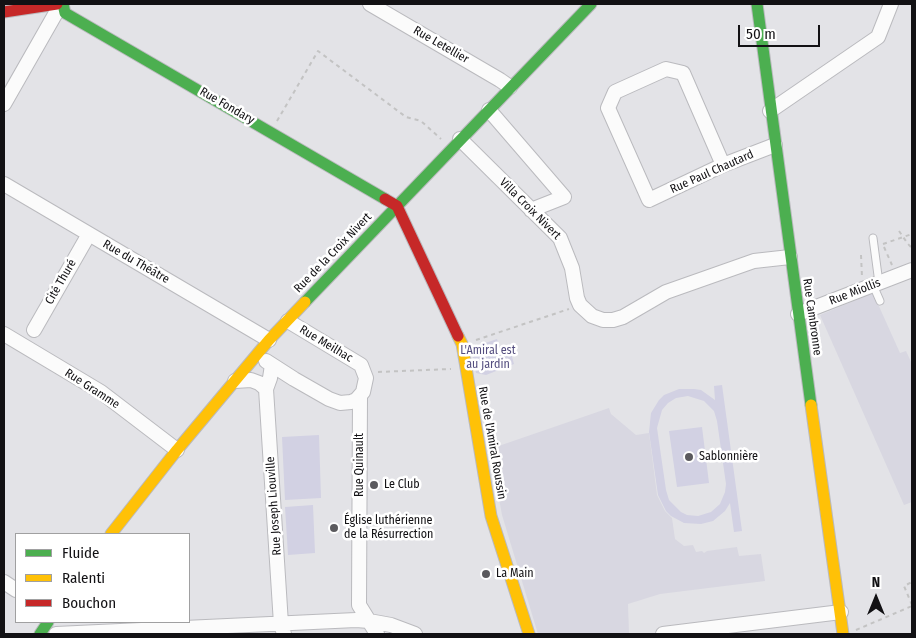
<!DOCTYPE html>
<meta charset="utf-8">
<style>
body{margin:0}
#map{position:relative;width:916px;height:638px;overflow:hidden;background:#e3e3e7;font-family:"Fira Sans Condensed",sans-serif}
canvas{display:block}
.frame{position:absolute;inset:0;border:5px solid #121114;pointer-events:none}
.legend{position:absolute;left:15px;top:533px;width:175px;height:90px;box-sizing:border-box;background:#fff;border:1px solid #a0a0a1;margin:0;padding:6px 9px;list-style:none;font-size:15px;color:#121114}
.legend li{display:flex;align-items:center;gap:10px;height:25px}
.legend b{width:25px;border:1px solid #a0a0a1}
.north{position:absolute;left:851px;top:573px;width:50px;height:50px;-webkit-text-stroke:4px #fff;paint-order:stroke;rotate:0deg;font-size:14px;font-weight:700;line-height:20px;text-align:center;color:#121114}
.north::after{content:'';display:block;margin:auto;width:18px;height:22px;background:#121114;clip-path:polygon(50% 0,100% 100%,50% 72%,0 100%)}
.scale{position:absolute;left:738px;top:25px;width:82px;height:22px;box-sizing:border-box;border:2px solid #121114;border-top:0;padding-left:6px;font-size:15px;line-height:18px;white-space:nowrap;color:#121114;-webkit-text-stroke:4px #fff;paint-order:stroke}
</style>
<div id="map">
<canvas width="916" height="638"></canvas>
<div class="frame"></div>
<ul class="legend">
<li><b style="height:6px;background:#4caf50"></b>Fluide</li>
<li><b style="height:6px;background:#ffc107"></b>Ralenti</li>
<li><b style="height:6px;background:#c62828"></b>Bouchon</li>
</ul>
<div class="north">N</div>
<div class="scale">50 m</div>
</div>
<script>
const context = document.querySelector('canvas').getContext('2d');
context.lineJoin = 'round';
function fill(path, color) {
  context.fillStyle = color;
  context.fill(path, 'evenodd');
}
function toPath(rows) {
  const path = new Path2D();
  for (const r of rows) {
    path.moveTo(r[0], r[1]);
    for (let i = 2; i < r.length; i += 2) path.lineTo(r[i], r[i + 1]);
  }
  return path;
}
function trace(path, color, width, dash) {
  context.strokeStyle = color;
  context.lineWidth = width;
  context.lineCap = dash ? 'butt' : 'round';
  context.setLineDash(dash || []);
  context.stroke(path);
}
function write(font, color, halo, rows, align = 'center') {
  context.font = font + ' "Fira Sans Condensed",sans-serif';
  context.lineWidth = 5;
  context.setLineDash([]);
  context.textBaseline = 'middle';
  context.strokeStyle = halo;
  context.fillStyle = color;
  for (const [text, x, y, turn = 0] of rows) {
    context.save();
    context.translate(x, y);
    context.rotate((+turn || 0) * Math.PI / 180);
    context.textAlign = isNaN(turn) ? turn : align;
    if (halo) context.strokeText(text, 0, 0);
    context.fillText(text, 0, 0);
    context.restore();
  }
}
const built = toPath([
 [873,293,900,353,906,351,912,364,912,502,904,505,820,315],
 [609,408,611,414,636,435,649,433,657,495,665,511,672,518,675,539,684,546,693,545,696,552,702,551,704,553,707,551,737,547,739,556,761,554,765,581,660,594,628,604,629,634,538,634,502,515,490,449]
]);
const green = toPath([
 [497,339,503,356,511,353,514,364,486,375,476,373,471,348],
 [722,385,742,531,734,532,730,503,725,511,713,521,701,524,684,523,671,516,666,511,658,495,649,432,651,413,659,400,664,395,679,389,694,389,701,390,715,400,714,386],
 [688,396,704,401,714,411,717,421,726,484,725,492,720,504,711,512,698,516,687,515,681,512,669,500,666,490,657,428,662,410,668,403,676,398],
 [702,427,709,483,677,487,669,431],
 [319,435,321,498,285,500,282,437],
 [313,505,315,553,288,555,285,507]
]);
const path = toPath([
 [277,121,318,51,406,117,421,121,441,139],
 [899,231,908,244,912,248],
 [883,244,912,234],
 [884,247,892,265],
 [861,255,862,277],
 [476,340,569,309],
 [378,372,451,369],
 [912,605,904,586,912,582],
 [856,630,912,606]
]);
const lane = toPath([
 [873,238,879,283],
 [873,285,880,301]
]);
const street = toPath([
 [370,4,500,80,510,87],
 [4,104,61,4],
 [489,110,564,197,531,210],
 [770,111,878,37,891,4],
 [460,139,560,238,572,268,577,298,580,305,592,316,603,320,613,320,623,317,666,292,754,261,790,257],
 [723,165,683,73,666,69,615,92,608,108,649,200,723,165,775,145],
 [4,184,269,340],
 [798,314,912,270],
 [34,330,89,234],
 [4,334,101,392,177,450],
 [266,361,294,379,329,399,340,403,351,402,356,400,363,392,366,378,361,365,288,321],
 [272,365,270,378,266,389,281,624,284,634],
 [235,381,251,380,259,383,266,389],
 [360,396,359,605,377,634],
 [4,582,16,590],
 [56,634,356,620,369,621,391,625,415,634],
 [663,634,841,612]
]);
const fast = toPath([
 [63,4,65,13,385,199],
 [757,4,811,405],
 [305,302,591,4],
 [40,634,48,622]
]);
const slow = toPath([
 [458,336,462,344,491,516,529,634],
 [811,405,843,634],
 [111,534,177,450,269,340,305,302]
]);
const jam = toPath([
 [4,12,57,4],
 [385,199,397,206,458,336]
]);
const markers = [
 [689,457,5,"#5b5a5e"],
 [374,485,5,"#5b5a5e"],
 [334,528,5,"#5b5a5e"],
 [486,574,5,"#5b5a5e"]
];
const streetNames = [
 ["Rue Letellier",441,45,30],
 ["Rue Fondary",227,106,30],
 ["Rue Paul Chautard",712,172,-24],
 ["Villa Croix Nivert",530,209,45],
 ["Rue de la Croix Nivert",333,253,-46],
 ["Rue du Théâtre",136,262,30],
 ["Cité Thuré",61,282,-60],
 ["Rue Miollis",855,292,-21],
 ["Rue Cambronne",812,317,82],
 ["Rue Meilhac",326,344,31],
 ["Rue Gramme",92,389,33],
 ["Rue de l'Amiral Roussin",492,443,80],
 ["Rue Quinault",360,465,-90],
 ["Rue Joseph Liouville",274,506,-94]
];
const parkNames = [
 ["L'Amiral est",488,351],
 ["au jardin",488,365]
];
const poiNames = [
 ["Sablonnière",699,457],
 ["Le Club",384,485],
 ["Église luthérienne",344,521],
 ["de la Résurrection",344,535],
 ["La Main",496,574]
];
fill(built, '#d8d7e1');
fill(green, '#d2d1e3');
trace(lane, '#bababe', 9);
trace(street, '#bababe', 16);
trace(fast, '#bababe', 13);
trace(slow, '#bababe', 13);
trace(jam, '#bababe', 13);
trace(path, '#c3c3c3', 2, [4, 4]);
trace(lane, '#fbfbfb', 7);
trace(street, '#fbfbfb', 14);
trace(fast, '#4caf50', 11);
trace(slow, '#ffc107', 11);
trace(jam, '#c62828', 11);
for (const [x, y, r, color] of markers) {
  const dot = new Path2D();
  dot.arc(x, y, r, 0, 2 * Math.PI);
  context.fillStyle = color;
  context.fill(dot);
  trace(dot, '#fff', 2);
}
write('12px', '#121114', '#fff', streetNames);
write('12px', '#544e7f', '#fff', parkNames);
write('12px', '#121114', '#fff', poiNames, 'left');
</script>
